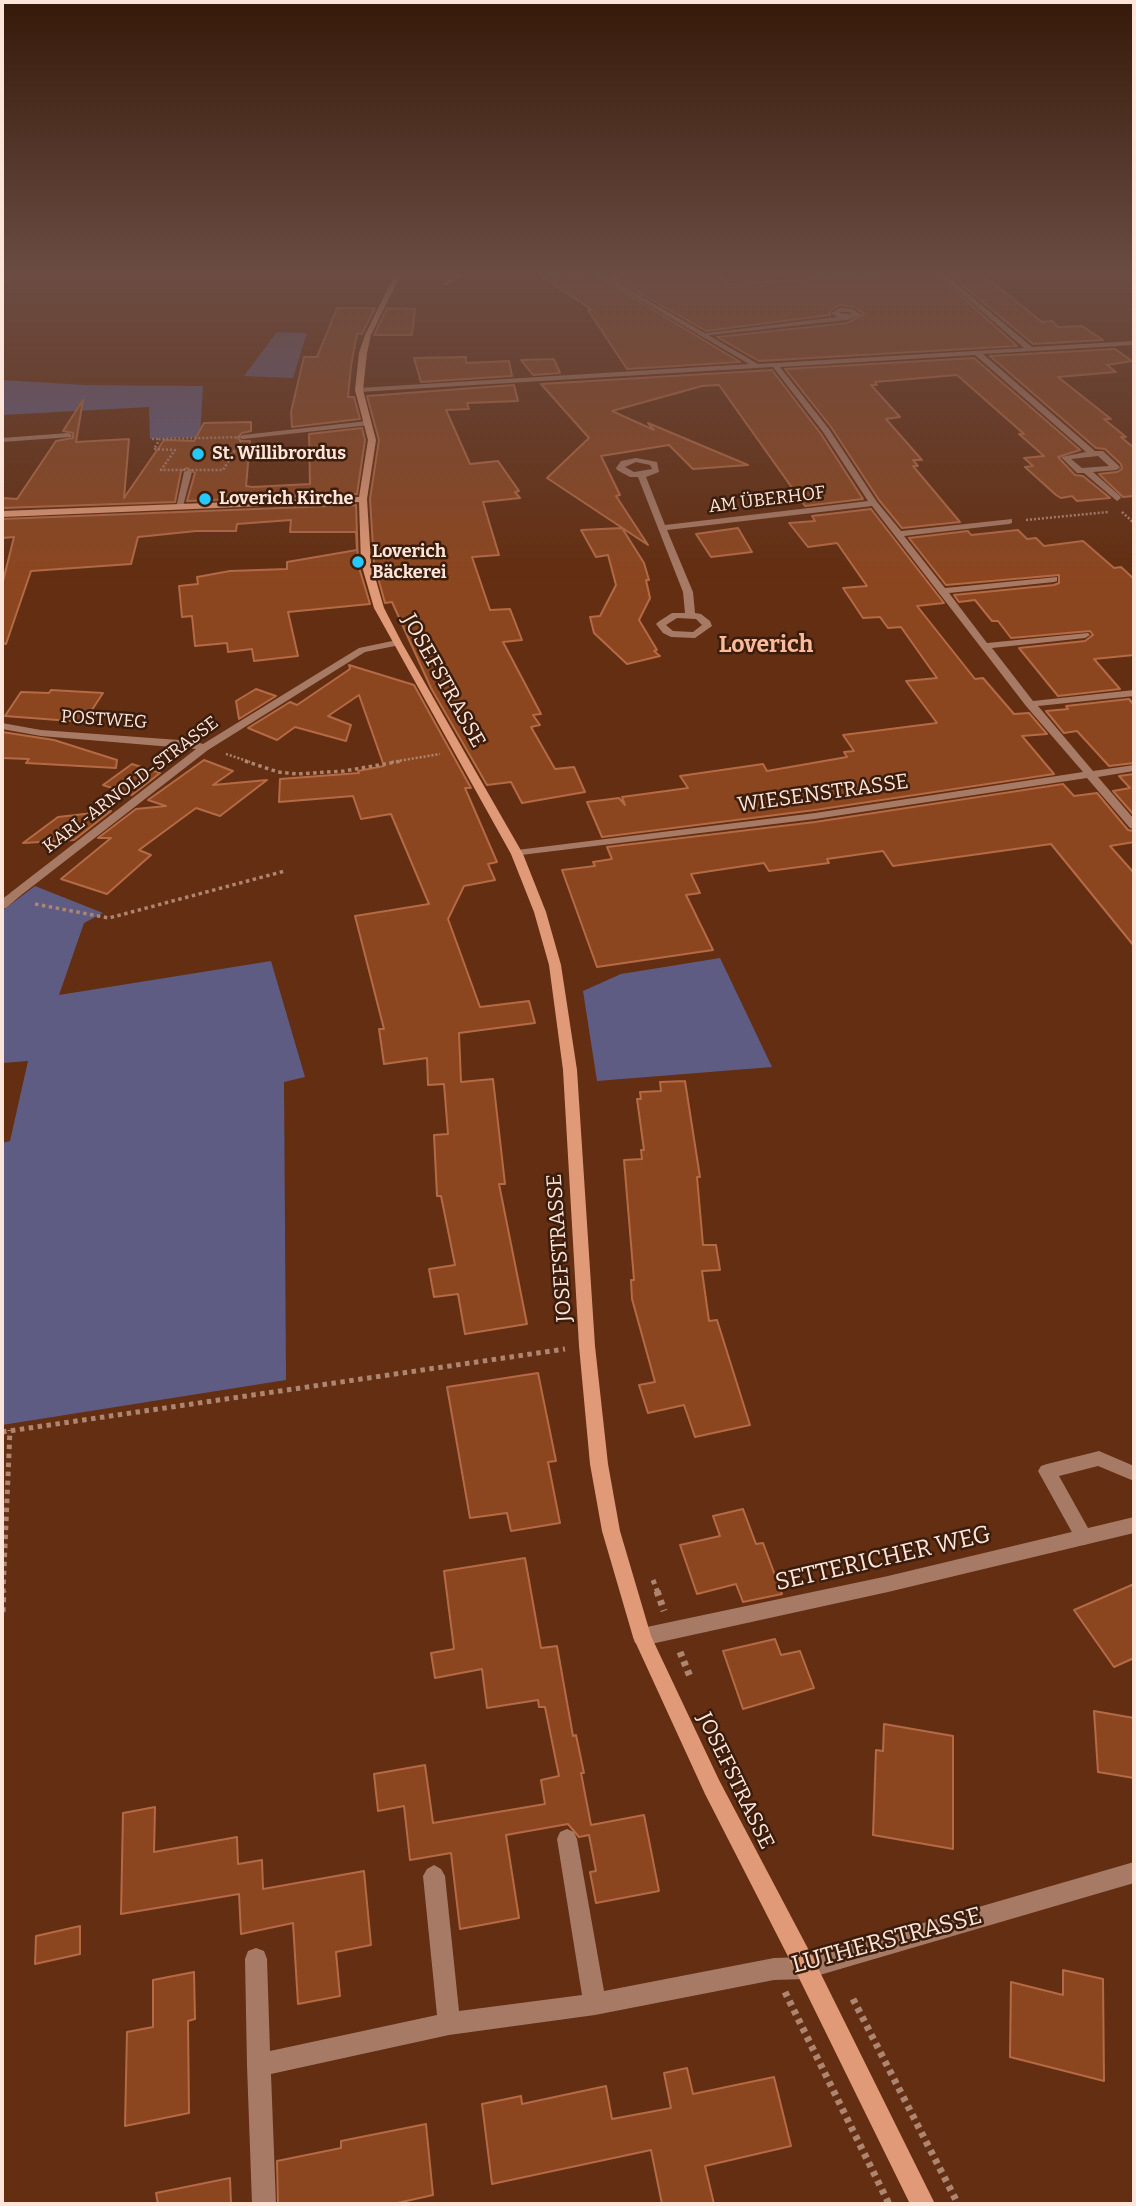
<!DOCTYPE html>
<meta charset="utf-8">
<style>
body{margin:0}
#map{position:relative;width:1136px;height:2206px;overflow:hidden;background:#632e11;font-family:Bitter,serif}
canvas{display:block}
.frame{position:absolute;inset:0;border:4px solid #fee5d9;pointer-events:none}
</style>
<div id="map">
<canvas width="1136" height="2206"></canvas>
<div class="frame"></div>
</div>
<script>
const context = document.querySelector('canvas').getContext('2d');
context.lineJoin = 'round';
function fill(path, color) {
  context.fillStyle = color;
  context.fill(path, 'evenodd');
}
function toPath(rows) {
  const path = new Path2D();
  for (const r of rows) {
    path.moveTo(r[0], r[1]);
    for (let i = 2; i < r.length; i += 2) path.lineTo(r[i], r[i + 1]);
  }
  return path;
}
function trace(path, color, width, dash) {
  context.strokeStyle = color;
  context.lineWidth = width;
  context.lineCap = dash ? 'butt' : 'round';
  context.setLineDash(dash || []);
  context.stroke(path);
}
function write(font, color, halo, rows, align = 'center') {
  context.font = font + ' Bitter,serif';
  context.lineWidth = 5;
  context.setLineDash([]);
  context.textBaseline = 'middle';
  context.strokeStyle = halo;
  context.fillStyle = color;
  for (const [text, x, y, turn = 0] of rows) {
    context.save();
    context.translate(x, y);
    context.rotate((+turn || 0) * Math.PI / 180);
    context.textAlign = isNaN(turn) ? turn : align;
    if (halo) context.strokeText(text, 0, 0);
    context.fillText(text, 0, 0);
    context.restore();
  }
}
const green = toPath([
 [277,332,307,333,293,378,244,376],
 [2,380,85,385,203,386,200,437,150,439,149,407,2,415],
 [35,886,103,913,84,923,59,995,271,961,305,1077,284,1082,286,1380,2,1425,2,1143,10,1141,28,1061,2,1063,2,911],
 [720,958,772,1067,597,1081,583,991,621,974]
]);
const building = toPath([
 [586,274,594,274,740,362,627,369,588,310,592,310,543,277,586,274],
 [607,274,719,274,728,284,889,274,937,274,1017,346,759,361,717,337,847,323,864,314,855,307,840,305,830,311,830,315,706,331,607,274],
 [949,274,982,274,1042,322,1052,321,1058,327,1082,326,1103,340,1033,344,949,274],
 [337,308,375,308,362,334,357,334,351,366,348,397,354,397,360,419,292,427,291,412,304,357,317,357,337,308],
 [387,308,415,309,412,335,374,335,387,308],
 [1115,349,1132,361,1107,365,1116,372,1058,377,1111,419,1104,419,1126,437,1121,437,1134,448,1134,496,1123,497,1099,474,1117,472,1122,469,1121,464,1105,449,1096,448,990,356,1115,349],
 [466,357,466,363,509,361,512,376,421,382,414,358,466,357],
 [974,358,1080,450,1058,457,1075,475,1083,476,1110,498,1077,501,1072,496,1061,498,1056,495,1025,467,1033,466,1024,458,1044,456,1019,434,1024,434,957,375,875,382,877,385,871,385,900,417,886,419,922,460,913,460,918,466,913,466,960,522,902,528,879,500,831,427,785,369,974,358],
 [554,359,560,373,533,375,521,360,554,359],
 [772,370,821,434,863,499,805,506,719,385,702,386,612,411,654,430,648,423,748,465,693,469,669,445,601,456,620,495,616,496,648,545,547,478,589,438,541,384,772,370],
 [514,385,518,401,467,403,469,409,446,410,470,464,498,461,519,491,515,492,520,498,483,502,499,555,472,557,490,610,510,609,522,640,503,642,541,714,533,715,540,725,531,727,555,769,574,767,585,792,522,803,511,782,487,785,431,688,392,602,385,603,374,563,370,499,379,440,367,396,514,385],
 [83,400,76,442,129,439,124,498,164,440,194,441,204,423,251,422,251,431,242,433,237,438,242,441,250,441,246,486,252,487,310,484,309,434,362,428,365,440,357,494,187,501,195,473,187,468,181,471,175,502,2,508,2,498,17,499,56,441,73,438,73,433,63,431,83,400],
 [356,505,358,564,370,604,288,612,298,656,254,661,252,649,228,652,227,643,195,646,192,616,182,617,179,586,198,584,197,577,230,571,287,569,287,562,357,550,356,532,290,532,291,520,237,524,236,531,196,531,138,537,131,564,31,571,6,644,2,643,2,585,14,537,2,538,2,519,356,505],
 [871,509,944,603,917,606,975,679,983,678,1014,714,1029,713,1047,734,1022,736,1054,774,815,810,602,837,587,802,619,798,625,805,622,797,688,788,680,776,763,764,767,771,847,757,844,752,854,751,843,735,937,723,906,681,937,678,901,627,888,628,880,617,863,618,843,588,867,586,837,543,808,547,789,523,815,521,812,516,871,509],
 [622,528,644,563,649,580,646,580,650,598,639,620,657,650,654,651,660,656,627,664,594,633,590,617,600,616,616,585,608,555,596,557,581,530,622,528],
 [738,528,752,552,711,557,696,534,738,528],
 [1018,530,1027,539,1036,538,1044,546,1083,541,1114,568,1121,567,1134,579,1134,655,1094,659,1120,689,1058,696,1019,648,1085,641,1093,635,1090,631,1011,638,998,621,992,621,975,600,959,602,954,595,1054,585,1059,583,1059,575,946,585,909,538,968,531,971,535,1018,530],
 [349,665,414,685,471,788,465,788,497,862,488,864,495,880,464,886,448,919,480,1007,529,1001,535,1023,459,1033,461,1082,493,1079,505,1184,499,1184,527,1324,465,1334,458,1294,434,1297,429,1269,455,1265,441,1196,437,1196,434,1135,448,1134,444,1084,428,1085,427,1058,384,1064,379,1029,384,1029,355,916,429,904,391,814,361,819,353,796,279,802,280,779,359,773,358,771,384,766,359,695,328,716,351,725,346,741,295,727,277,740,248,728,290,702,297,705,350,669,349,665],
 [256,689,276,696,239,719,236,701,256,689],
 [51,690,103,693,84,722,5,716,21,692,49,693,51,690],
 [1129,699,1134,705,1134,763,1109,766,1077,731,1064,733,1046,711,1068,709,1066,706,1129,699],
 [2,732,54,740,117,760,116,768,26,763,29,759,2,758,2,732],
 [204,760,233,771,213,785,267,780,220,816,196,808,139,850,151,855,107,894,61,879,111,838,98,838,136,809,166,806,148,800,204,760],
 [132,764,160,773,132,795,103,785,132,764],
 [1134,774,1134,815,1113,791,1130,788,1119,776,1134,774],
 [1063,784,1074,796,1097,793,1128,830,1134,831,1134,842,1110,846,1134,873,1134,946,1051,844,893,866,883,851,827,859,829,863,769,871,764,863,691,874,700,893,686,895,713,950,597,967,562,870,595,866,593,862,612,859,607,847,815,822,1063,784],
 [111,811,74,840,23,843,58,817,111,811],
 [685,1081,700,1177,697,1177,703,1245,716,1245,720,1270,702,1271,709,1321,717,1320,750,1425,695,1437,684,1405,648,1413,639,1385,655,1382,632,1299,631,1280,634,1280,624,1160,642,1159,641,1150,644,1150,637,1099,641,1099,640,1092,661,1091,660,1082,685,1081],
 [538,1373,556,1461,548,1462,560,1523,511,1531,507,1513,470,1518,447,1387,538,1373],
 [743,1509,756,1544,763,1543,782,1594,743,1602,736,1584,697,1594,680,1545,720,1536,713,1516,743,1509],
 [525,1558,541,1648,557,1646,573,1736,576,1735,584,1773,581,1773,591,1825,644,1815,659,1891,596,1903,590,1872,596,1871,589,1835,579,1837,568,1824,506,1835,519,1918,460,1929,451,1853,410,1860,404,1806,378,1811,374,1774,425,1765,433,1823,545,1804,541,1780,559,1776,545,1707,539,1707,538,1700,487,1708,482,1669,435,1678,431,1653,454,1649,444,1571,525,1558],
 [1134,1584,1134,1658,1114,1667,1074,1610,1134,1584],
 [775,1639,781,1655,800,1651,814,1688,743,1709,723,1651,775,1639],
 [1094,1711,1134,1718,1134,1778,1098,1772,1094,1711],
 [884,1724,953,1736,953,1849,873,1835,876,1750,883,1751,884,1724],
 [155,1807,154,1852,237,1837,238,1864,262,1860,263,1889,364,1871,371,1945,336,1952,340,1996,298,2004,293,1923,241,1934,239,1894,121,1914,123,1813,155,1807],
 [80,1926,80,1954,35,1964,36,1936,80,1926],
 [1063,1970,1103,1979,1104,2081,1010,2057,1011,1982,1063,1995,1063,1970],
 [194,1972,195,2019,188,2021,189,2113,125,2126,127,2032,153,2027,153,1980,194,1972],
 [687,2068,693,2094,774,2077,791,2146,705,2166,714,2204,662,2204,651,2150,492,2184,482,2104,521,2096,522,2104,606,2086,612,2119,671,2108,664,2073,687,2068],
 [426,2124,433,2195,393,2204,278,2204,277,2161,341,2148,341,2141,426,2124],
 [230,2178,231,2204,158,2204,156,2193,230,2178]
]);
const pathFar3 = toPath([
 [243,437,223,470,161,470,175,450,154,449,160,439,243,437],
 [152,439,160,439],
 [1122,512,1134,523],
 [1026,520,1108,512],
 [226,754,250,762],
 [392,762,440,754]
]);
const pathFar2 = toPath([
 [245,761,278,772,297,774,344,771,402,761],
 [35,904,109,918,285,871]
]);
const pathFar1 = toPath([
 [2,1432,565,1349],
 [653,1580,658,1593],
 [3,1593,10,1430]
]);
const path = toPath([
 [657,1591,664,1611],
 [2,1612,3,1591],
 [680,1652,691,1679],
 [785,1992,889,2204],
 [853,1999,958,2204]
]);
const lane = toPath([
 [457,274,464,274,447,285,443,285,443,283,457,274],
 [840,308,853,309,861,315,847,320,702,336,699,334,837,317,831,313,840,308],
 [849,312,852,314,839,313,841,312,849,312],
 [68,433,72,435,71,437,2,442,2,438,68,433],
 [16,889,22,893,20,896,6,908,2,909,2,899,16,889],
 [1099,1451,1134,1466,1134,1481,1098,1466,1059,1476,1093,1537,1090,1543,1084,1545,1078,1543,1038,1471,1041,1466,1047,1464,1099,1451]
]);
const street = toPath([
 [596,274,603,274,758,364,1024,348,939,274,945,274,1032,347,1134,341,1134,345,983,354,1095,451,1103,451,1119,466,1120,468,1116,470,1093,472,1120,496,1121,498,1117,501,1084,473,1077,473,1061,457,1086,452,975,355,780,367,829,429,877,502,901,531,1012,519,1012,523,1009,524,904,536,945,588,1057,577,1057,581,1054,582,949,593,987,643,1088,633,1090,635,1085,638,992,648,1033,701,1134,690,1134,696,1038,706,1093,771,1134,765,1134,771,1098,777,1134,819,1134,829,1130,828,1087,778,815,819,513,856,513,852,517,850,815,813,1083,772,1026,706,872,506,667,530,693,592,695,613,701,614,710,621,712,626,695,638,671,637,663,633,656,624,658,622,672,613,685,613,683,592,638,477,630,477,617,470,616,468,621,461,636,458,657,462,659,472,646,477,665,525,868,501,823,432,773,367,359,392,355,390,359,388,749,364,596,274],
 [1098,456,1109,466,1082,468,1071,459,1098,456],
 [636,462,650,465,652,469,634,472,625,467,636,462],
 [677,618,696,619,702,625,693,632,673,631,666,625,677,618],
 [758,274,792,274,747,278,744,276,758,274],
 [367,421,371,423,370,425,243,439,239,437,243,435,367,421],
 [188,470,192,472,183,506,176,508,184,472,188,470],
 [397,640,402,643,400,645,365,652,208,750,20,896,16,897,10,893,196,749,41,736,2,729,2,723,41,730,193,741,203,744,359,648,397,640],
 [1134,1517,1134,1533,888,1592,642,1646,635,1643,633,1637,635,1631,642,1628,888,1576,1134,1517],
 [567,1829,574,1832,577,1839,604,1991,774,1958,806,1957,1134,1862,1134,1883,806,1979,774,1980,595,2015,449,2035,271,2074,276,2204,252,2204,247,2065,245,1959,248,1951,256,1948,264,1951,267,1959,270,2051,437,2015,423,1876,427,1869,434,1865,441,1869,445,1876,459,2011,582,1995,557,1839,560,1832,567,1829]
]);
const secondary = toPath([
 [395,274,401,274,371,335,367,353,363,390,376,440,367,499,371,563,384,608,402,643,523,854,546,912,561,965,577,1070,595,1346,608,1464,620,1531,651,1636,719,1780,814,1960,935,2204,910,2204,798,1976,705,1794,633,1637,602,1531,590,1464,579,1346,563,1070,549,965,534,912,511,854,374,608,361,563,359,502,2,517,2,511,359,497,368,440,355,390,359,353,365,335,395,274]
]);
const markers = [
 [198,454,7,"#26c9fe"],
 [205,499,7,"#26c9fe"],
 [358,562,7,"#26c9fe"]
];
const farPoinames = [
 ["St. Willibrordus",212,454],
 ["Loverich Kirche",219,499],
 ["Loverich",372,552],
 ["Bäckerei",372,573]
];
const farStreetnames = [
 ["AM ÜBERHOF",767,500,-7],
 ["POSTWEG",104,720,4],
 ["KARL-ARNOLD-STRASSE",131,785,-37]
];
const streetNames = [
 ["JOSEFSTRASSE",443,681,61],
 ["WIESENSTRASSE",823,794,-8],
 ["JOSEFSTRASSE",560,1248,-94],
 ["JOSEFSTRASSE",735,1781,64]
];
const farDistrictnames = [
 ["Loverich",766,646]
];
const nearStreetnames = [
 ["SETTERICHER WEG",883,1559,-13],
 ["LUTHERSTRASSE",887,1941,-15]
];
fill(green, '#5f5c84');
fill(building, '#8c461f');
trace(building, '#b46a45', 2);
trace(pathFar3, '#ad8570', 2.5, [2, 2]);
trace(pathFar2, '#ad8570', 3.5, [3.5, 3.5]);
trace(pathFar1, '#ad8570', 5, [4.5, 4.5]);
trace(path, '#ad8570', 7, [5, 5]);
fill(lane, '#a77a65');
fill(street, '#a77a65');
fill(secondary, '#e19a77');
const sky = context.createLinearGradient(0, 0, 0, 582);
sky.addColorStop(0, '#361909');
sky.addColorStop(0.47, '#6b4c43');
sky.addColorStop(1, '#6b4c4300');
context.fillStyle = sky;
context.fillRect(0, 0, 1136, 582);
for (const [x, y, r, color] of markers) {
  const dot = new Path2D();
  dot.arc(x, y, r, 0, 2 * Math.PI);
  context.fillStyle = color;
  context.fill(dot);
  trace(dot, '#3b1d0d', 2.5);
}
write('bold 18px', '#fee5d9', '#3b1d0d', farPoinames, 'left');
write('18px', '#fee5d9', '#3b1d0d', farStreetnames);
write('21px', '#fee5d9', '#3b1d0d', streetNames);
write('bold 23px', '#fbbb9b', '#3b1d0d', farDistrictnames);
write('24px', '#fee5d9', '#3b1d0d', nearStreetnames);
</script>
